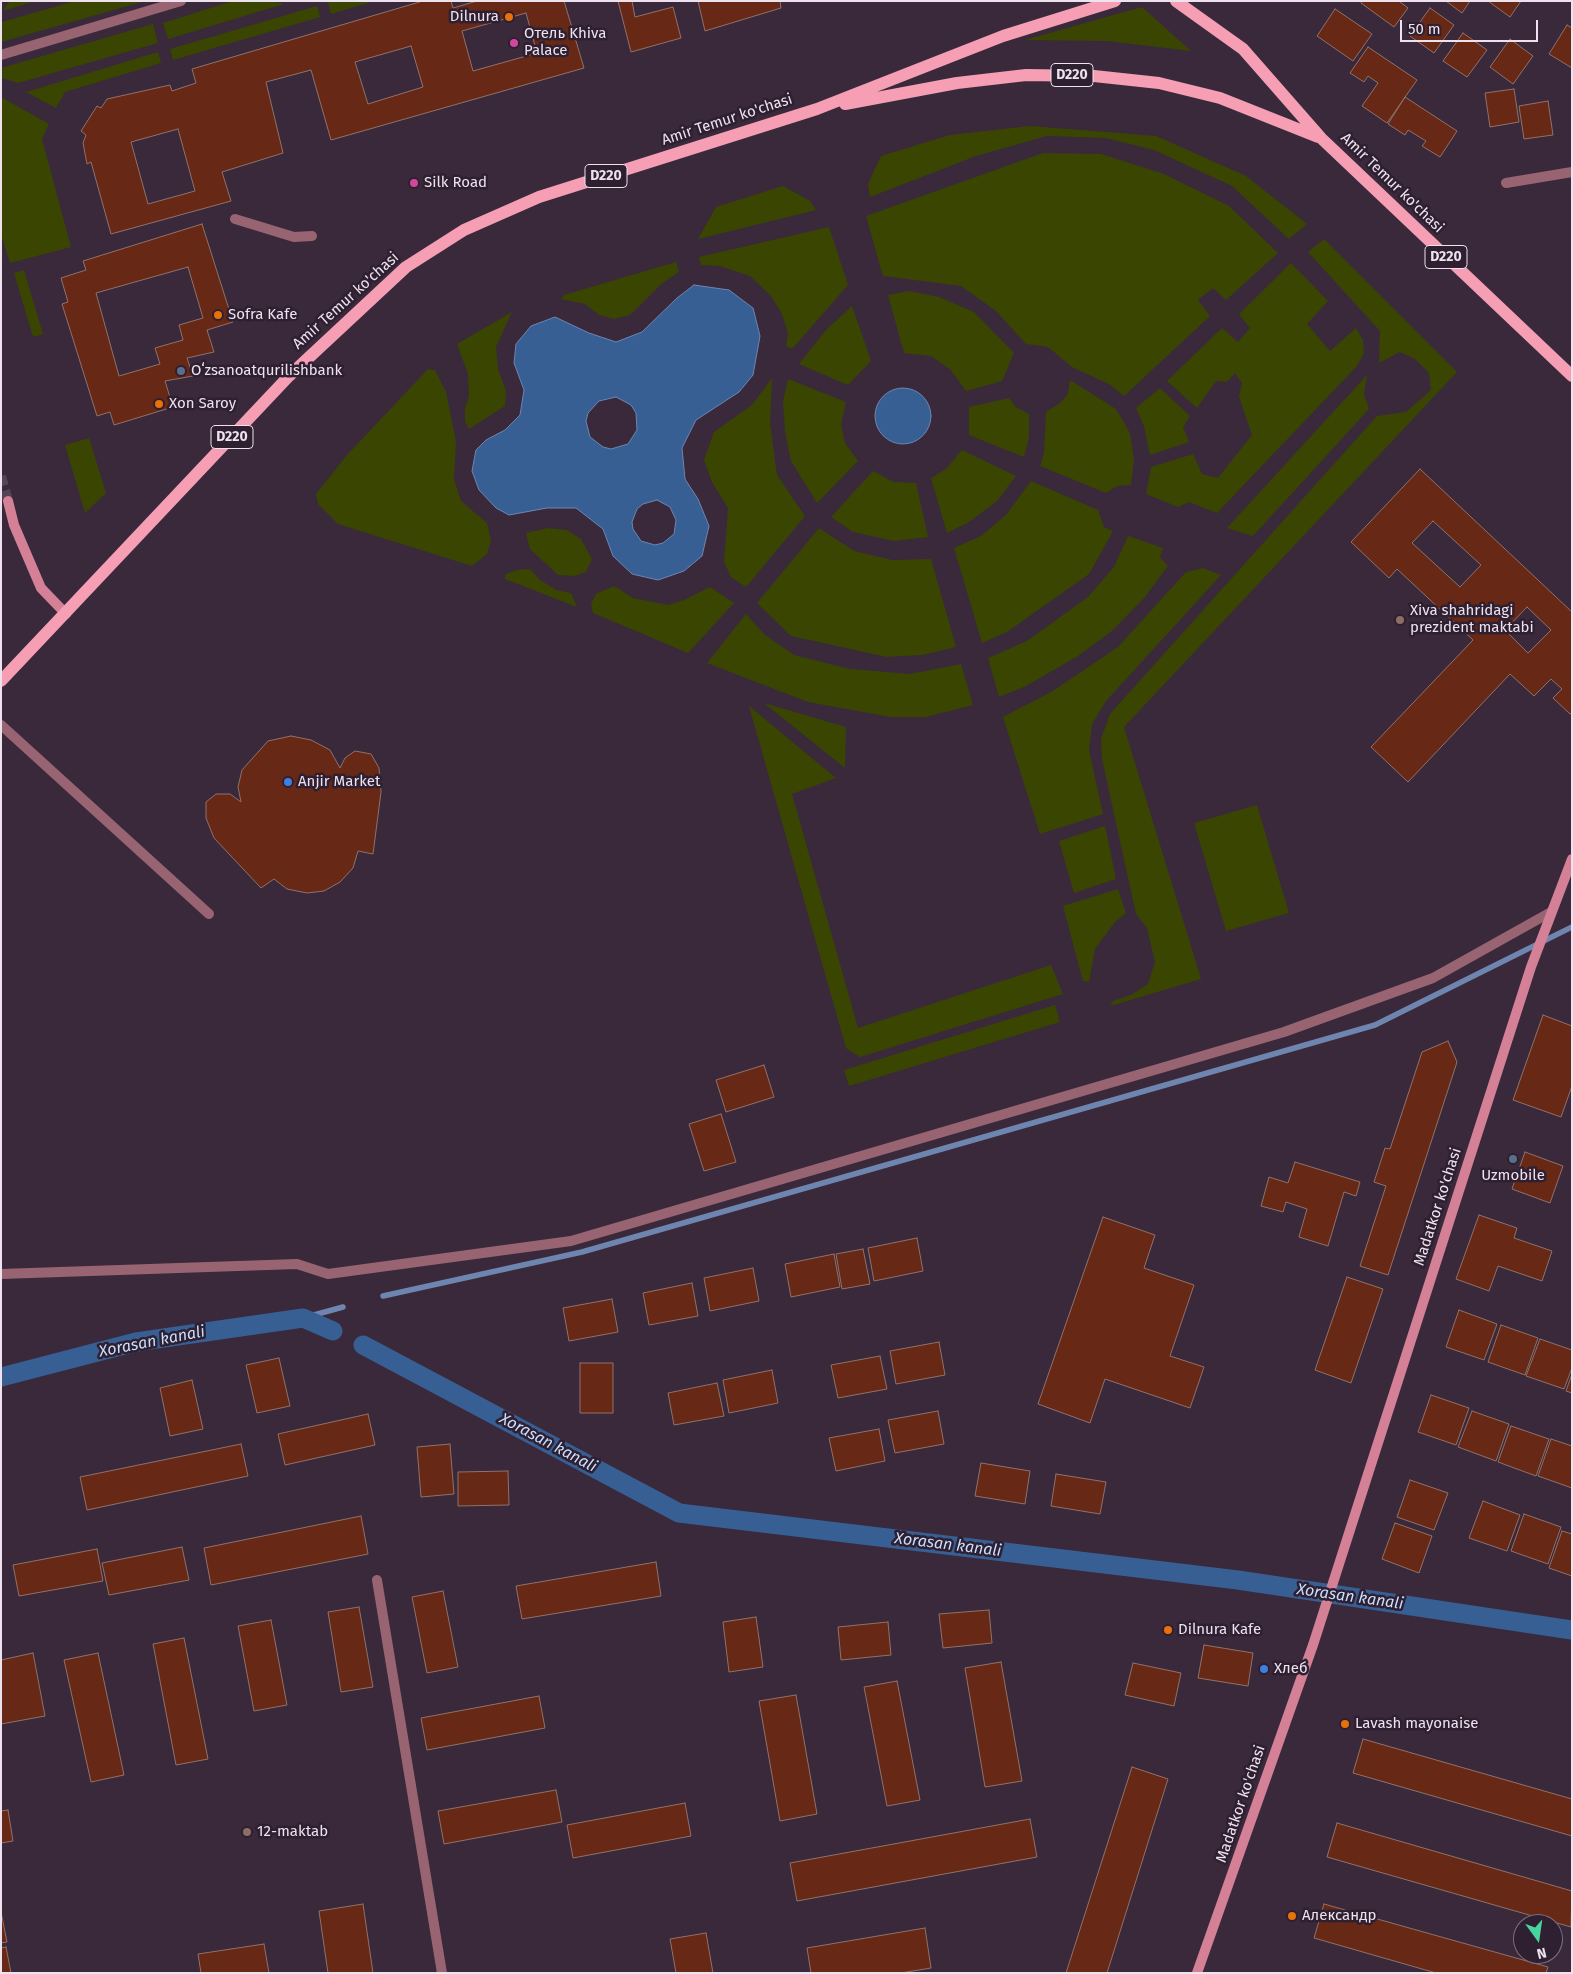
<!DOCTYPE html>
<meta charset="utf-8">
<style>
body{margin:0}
#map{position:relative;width:1573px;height:1974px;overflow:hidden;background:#39293b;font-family:"Fira Sans",sans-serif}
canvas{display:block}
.frame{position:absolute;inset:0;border:2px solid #ede2ee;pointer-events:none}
.north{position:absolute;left:1513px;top:1914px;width:50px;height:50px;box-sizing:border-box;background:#2e1f31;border:1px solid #7a6d7d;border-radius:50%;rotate:166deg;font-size:14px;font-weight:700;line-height:20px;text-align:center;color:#ede2ee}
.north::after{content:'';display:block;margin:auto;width:18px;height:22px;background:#47d49e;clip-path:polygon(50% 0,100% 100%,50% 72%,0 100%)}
.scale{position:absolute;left:1400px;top:20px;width:138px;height:22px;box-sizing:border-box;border:2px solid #ede2ee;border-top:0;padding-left:6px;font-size:15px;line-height:18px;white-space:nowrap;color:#ede2ee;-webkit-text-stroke:4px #2e1f31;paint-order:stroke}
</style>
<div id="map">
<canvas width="1573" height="1974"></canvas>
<div class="frame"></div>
<div class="north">N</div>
<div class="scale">50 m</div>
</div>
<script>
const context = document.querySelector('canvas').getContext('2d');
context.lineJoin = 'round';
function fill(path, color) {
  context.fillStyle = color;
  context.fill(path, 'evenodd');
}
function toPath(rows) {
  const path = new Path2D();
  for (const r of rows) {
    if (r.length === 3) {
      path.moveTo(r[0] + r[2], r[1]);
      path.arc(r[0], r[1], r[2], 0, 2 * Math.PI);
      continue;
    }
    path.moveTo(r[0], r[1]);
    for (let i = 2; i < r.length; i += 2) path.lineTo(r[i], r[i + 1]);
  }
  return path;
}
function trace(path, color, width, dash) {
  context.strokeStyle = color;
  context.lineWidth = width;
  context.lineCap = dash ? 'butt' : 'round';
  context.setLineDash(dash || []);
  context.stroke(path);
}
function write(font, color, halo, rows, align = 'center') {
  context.font = font + ' "Fira Sans",sans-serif';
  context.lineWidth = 5;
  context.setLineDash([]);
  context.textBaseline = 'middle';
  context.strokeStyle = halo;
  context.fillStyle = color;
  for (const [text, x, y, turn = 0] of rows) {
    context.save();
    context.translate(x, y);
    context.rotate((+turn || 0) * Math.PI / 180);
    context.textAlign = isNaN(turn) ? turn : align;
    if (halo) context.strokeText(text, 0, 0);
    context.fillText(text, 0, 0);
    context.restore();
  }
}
const green = toPath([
 [9,1,35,1,3,11],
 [75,1,145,1,1,42,2,22],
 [233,1,272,1,284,4,168,39,163,23],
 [332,1,374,1,331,14,328,2],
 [317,6,320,17,173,60,170,49],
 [1142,7,1191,51,1108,41,1025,40],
 [153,24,158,43,18,83,2,78,1,68],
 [158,52,161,63,65,92,56,108,26,92],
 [1,97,49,124,42,139,71,247,10,263,1,234],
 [1030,126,1156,136,1246,176,1307,224,1289,239,1232,186,1154,150,1106,138,1047,136,976,156,870,197,868,184,881,156,950,135],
 [1043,153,1101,154,1164,174,1229,206,1278,253,1226,300,1213,288,1198,300,1210,316,1124,396,1109,384,1072,367,1048,347,1026,344,996,311,961,286,883,276,866,216],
 [783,186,810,201,816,210,698,239,716,207],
 [829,227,848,285,792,349,786,346,788,333,782,314,771,296,750,276,720,266,701,265,699,257],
 [1324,239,1457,372,1124,727,1201,979,1110,1006,1113,1001,1131,995,1148,984,1155,962,1147,928,1136,914,1102,759,1101,739,1110,714,1377,416,1406,412,1431,390,1429,373,1415,359,1400,352,1379,363,1380,331,1308,252],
 [676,262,679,272,661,284,630,315,614,319,599,315,585,304,561,299,564,295],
 [1291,263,1328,301,1307,324,1330,351,1356,328,1363,340,1364,353,1357,366,1217,513,1189,502,1178,507,1146,494,1151,467,1193,454,1202,474,1218,478,1252,435,1239,396,1242,383,1235,373,1227,382,1216,381,1197,408,1167,381,1222,328,1238,342,1250,328,1239,314],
 [24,270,43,334,33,337,14,273],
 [909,291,939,297,974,312,1014,353,1002,381,966,391,950,369,931,356,904,353,888,295],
 [852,306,871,361,848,385,799,364,826,330],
 [512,312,496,347,498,369,506,391,505,406,469,429,465,421,465,408,469,396,468,374,457,344],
 [428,369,435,370,446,392,456,442,454,479,461,501,487,523,491,541,487,554,472,566,338,524,318,504,316,494,347,455],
 [1367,375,1364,395,1369,409,1253,536,1227,528],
 [772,378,770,424,777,475,805,516,746,587,731,577,724,562,728,508,712,482,704,460,714,432,752,405],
 [788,379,846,402,841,424,845,443,858,461,817,503,791,461,785,432,783,401],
 [1070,380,1116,409,1130,433,1134,460,1131,485,1117,486,1106,493,1040,466,1044,453,1046,412,1060,403,1068,394],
 [1160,388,1190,416,1183,427,1189,442,1150,455,1144,426,1136,408],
 [1009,398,1016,407,1029,414,1029,437,1024,457,969,435,969,407],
 [89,438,106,493,85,513,65,445],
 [962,450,1016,476,997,501,969,522,947,533,931,478,946,469],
 [873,471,893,482,916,483,928,537,894,541,853,532,831,517],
 [1031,481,1098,510,1104,527,1113,531,1089,574,1007,632,982,643,954,548,981,536,1006,515],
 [548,528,567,530,581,539,592,559,586,572,574,576,558,575,530,549,526,533],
 [819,528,854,551,892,560,931,559,956,647,922,655,887,657,791,636,757,603],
 [1128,536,1163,548,1160,557,1168,566,1144,598,1113,630,1078,656,1026,686,999,697,988,658,1027,641,1088,597,1114,567],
 [1203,568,1221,575,1106,701,1092,724,1089,750,1103,814,1040,834,1003,717,1053,691,1118,647,1186,572],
 [530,569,540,580,556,590,571,593,577,607,505,579,506,574,517,570],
 [614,586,633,598,668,605,684,600,710,587,734,603,688,653,593,613,591,604,596,594],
 [746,614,765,635,794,655,850,669,910,674,961,664,973,705,926,717,891,717,808,702,707,663],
 [764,703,846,727,845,768],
 [749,706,836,778,792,794,858,1028,1051,965,1063,994,860,1057,846,1048],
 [1257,805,1289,913,1226,931,1194,823],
 [1105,826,1116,879,1074,893,1059,841],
 [1118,889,1126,913,1115,922,1095,949,1089,982,1083,981,1063,906],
 [1055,1005,1060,1022,849,1086,844,1070]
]);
const water = toPath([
 [694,285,729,290,753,308,760,336,753,375,739,392,696,420,682,448,685,479,698,499,709,526,702,556,684,571,658,580,632,574,613,556,603,529,576,508,547,508,509,515,496,508,479,490,472,471,476,450,486,440,505,430,520,415,524,390,514,363,516,344,531,326,555,317,589,333,616,342,642,332,677,298,694,285],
 [616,397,631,405,636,413,637,430,628,444,611,449,603,447,590,437,586,421,588,413,599,401,616,397],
 [657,500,670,507,676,520,674,534,663,543,655,545,641,541,633,529,632,522,637,509,643,504,657,500],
 [903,416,28]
]);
const stream = toPath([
 [383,1296,582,1252,1375,1025,1572,927],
 [303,1318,343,1307]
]);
const canal = toPath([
 [363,1345,679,1513,1238,1580,1572,1630],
 [1,1377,136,1342,303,1318,333,1331]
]);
const building = toPath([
 [423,1,451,1,453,8,477,1,564,1,584,68,331,140,311,70,266,82,283,153,222,172,231,201,111,234,91,162,87,164,83,143,86,135,81,131,97,106,101,108,107,99,170,85,172,91,196,83,192,69,423,1],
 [526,13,537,53,473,71,462,31,526,13],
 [411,46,423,87,368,104,355,62,411,46],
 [178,129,195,191,148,204,131,142,178,129],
 [618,1,632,1,635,17,673,7,681,38,631,52,618,1],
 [698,1,780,1,781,8,705,31,698,1],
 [1362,1,1399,1,1408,8,1394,27,1361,3,1362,1],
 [1446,1,1470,1,1462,13,1446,1],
 [1488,1,1521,1,1510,17,1488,1],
 [1430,8,1454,25,1434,53,1410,36,1430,8],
 [1335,9,1372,34,1353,61,1317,36,1335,9],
 [1567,25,1572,28,1572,68,1549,54,1567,25],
 [1463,33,1487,50,1467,77,1443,61,1463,33],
 [1510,39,1533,56,1513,84,1490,67,1510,39],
 [1368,47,1417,80,1387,123,1362,106,1378,83,1368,76,1364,82,1350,73,1368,47],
 [1514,89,1519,122,1490,127,1485,93,1514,89],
 [1405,97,1457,131,1440,157,1422,146,1426,141,1408,130,1405,135,1388,124,1405,97],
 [1548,101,1553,135,1524,139,1519,106,1548,101],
 [202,224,233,322,207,330,214,352,187,358,193,376,165,381,173,407,114,425,110,412,97,416,62,304,68,302,61,278,86,270,83,261,202,224],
 [188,267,203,318,179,325,183,340,155,348,160,364,119,376,96,293,188,267],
 [1420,469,1572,612,1572,713,1570,714,1553,698,1562,689,1551,679,1534,696,1510,674,1408,782,1371,747,1473,640,1397,569,1389,578,1351,542,1420,469],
 [1433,521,1481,565,1460,587,1412,543,1433,521],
 [1527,607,1551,630,1528,653,1505,630,1527,607],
 [291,736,311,740,330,750,340,768,345,758,355,751,371,754,379,768,381,792,373,854,358,851,353,868,340,882,324,891,307,893,287,889,274,879,261,888,214,838,206,818,206,802,216,794,230,794,241,802,238,787,242,770,268,741,291,736],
 [1543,1015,1572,1026,1572,1086,1561,1117,1513,1100,1543,1015],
 [1448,1041,1457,1062,1388,1275,1360,1266,1386,1186,1374,1182,1385,1148,1390,1149,1422,1052,1448,1041],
 [764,1065,774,1097,726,1112,716,1080,764,1065],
 [721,1114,736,1162,704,1171,689,1124,721,1114],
 [1525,1152,1563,1166,1550,1203,1512,1189,1525,1152],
 [1295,1162,1360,1182,1356,1196,1344,1192,1328,1246,1299,1237,1307,1209,1286,1202,1283,1212,1261,1206,1269,1177,1288,1183,1295,1162],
 [1479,1215,1517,1228,1514,1238,1552,1251,1542,1281,1498,1266,1489,1291,1456,1279,1479,1215],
 [1103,1217,1155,1235,1144,1268,1194,1285,1170,1356,1204,1367,1190,1408,1105,1379,1090,1423,1038,1404,1103,1217],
 [917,1238,923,1271,874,1281,868,1248,917,1238],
 [863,1249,870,1284,842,1289,836,1254,863,1249],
 [834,1254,840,1287,791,1297,785,1264,834,1254],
 [753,1268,759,1301,710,1311,704,1278,753,1268],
 [1347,1277,1383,1289,1351,1383,1315,1370,1347,1277],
 [692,1283,698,1316,649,1325,643,1293,692,1283],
 [612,1299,618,1332,569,1341,563,1308,612,1299],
 [1459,1310,1497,1324,1484,1360,1446,1347,1459,1310],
 [1501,1325,1538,1338,1525,1375,1488,1362,1501,1325],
 [1540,1339,1572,1350,1572,1368,1564,1389,1526,1376,1540,1339],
 [939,1342,945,1375,896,1384,890,1351,939,1342],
 [880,1356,887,1389,838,1398,831,1365,880,1356],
 [279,1358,290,1406,257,1413,246,1365,279,1358],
 [580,1363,613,1363,613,1413,580,1413,580,1363],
 [772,1370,778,1403,729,1413,723,1380,772,1370],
 [1572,1374,1572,1393,1566,1391,1572,1374],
 [192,1380,203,1429,170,1436,160,1388,192,1380],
 [717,1383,724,1416,674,1425,668,1393,717,1383],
 [1431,1395,1469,1408,1456,1445,1418,1432,1431,1395],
 [938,1411,944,1444,895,1453,888,1420,938,1411],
 [1472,1411,1509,1424,1496,1461,1458,1447,1472,1411],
 [368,1414,375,1445,285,1465,278,1434,368,1414],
 [1511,1426,1549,1439,1536,1476,1498,1462,1511,1426],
 [879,1429,885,1461,836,1471,829,1438,879,1429],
 [1551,1439,1572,1446,1572,1488,1538,1476,1551,1439],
 [241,1444,248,1476,87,1510,80,1477,241,1444],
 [450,1444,454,1494,421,1497,417,1447,450,1444],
 [981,1463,1030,1471,1025,1504,975,1496,981,1463],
 [508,1471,509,1505,458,1506,458,1472,508,1471],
 [1056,1474,1106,1482,1100,1514,1051,1506,1056,1474],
 [1410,1480,1448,1493,1434,1530,1397,1517,1410,1480],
 [1483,1501,1520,1515,1507,1551,1469,1538,1483,1501],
 [1524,1514,1561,1527,1548,1564,1511,1551,1524,1514],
 [361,1516,368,1554,211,1585,204,1548,361,1516],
 [1395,1523,1432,1536,1419,1573,1382,1559,1395,1523],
 [1562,1531,1572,1534,1572,1576,1549,1568,1562,1531],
 [182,1547,189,1580,109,1595,102,1563,182,1547],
 [97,1549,103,1581,19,1596,13,1565,97,1549],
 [656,1562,661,1596,522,1619,516,1586,656,1562],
 [443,1591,458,1667,427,1673,412,1597,443,1591],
 [359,1607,373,1687,341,1692,328,1612,359,1607],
 [989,1610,992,1643,943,1648,939,1614,989,1610],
 [756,1617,763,1667,729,1672,723,1622,756,1617],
 [271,1620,287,1705,254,1711,238,1626,271,1620],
 [888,1622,891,1655,841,1660,838,1627,888,1622],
 [184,1638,208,1759,176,1765,153,1644,184,1638],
 [1204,1645,1253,1653,1248,1686,1198,1678,1204,1645],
 [33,1653,45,1716,1,1724,1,1660,33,1653],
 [98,1653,124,1775,91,1782,64,1660,98,1653],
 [1001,1662,1022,1781,985,1787,965,1668,1001,1662],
 [1133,1663,1181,1673,1174,1706,1125,1695,1133,1663],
 [897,1681,920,1800,887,1806,864,1687,897,1681],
 [796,1695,817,1814,780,1821,759,1701,796,1695],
 [539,1696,545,1728,427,1750,421,1718,539,1696],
 [1363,1739,1572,1799,1572,1836,1353,1773,1363,1739],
 [1132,1767,1168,1779,1107,1973,1066,1973,1132,1767],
 [556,1790,562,1822,444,1844,438,1811,556,1790],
 [685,1803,691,1836,573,1858,567,1825,685,1803],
 [8,1810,13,1841,1,1843,1,1811,8,1810],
 [1030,1819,1037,1857,797,1901,790,1863,1030,1819],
 [1337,1823,1572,1891,1571,1927,1327,1857,1337,1823],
 [363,1904,373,1973,328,1973,319,1911,363,1904],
 [1324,1904,1548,1967,1546,1973,1436,1973,1314,1938,1324,1904],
 [1,1912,7,1942,1,1943,1,1912],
 [925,1928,931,1968,901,1973,811,1973,807,1948,925,1928],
 [706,1933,713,1973,676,1973,670,1939,706,1933],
 [264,1944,269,1973,201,1973,198,1954,264,1944],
 [6,1947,11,1973,1,1973,1,1948,6,1947]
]);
const secondaryTunnel = toPath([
 [1,476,8,501]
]);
const lane = toPath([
 [235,219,294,237,312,236],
 [1,725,209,914],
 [1,1274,297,1264,328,1274,571,1241,1284,1032,1433,978,1551,912]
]);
const street = toPath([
 [1,55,181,1],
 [1506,183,1572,172],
 [377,1580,442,1973]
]);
const secondary = toPath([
 [8,501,14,525,41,588,66,614],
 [1197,1973,1313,1645,1531,967,1572,859]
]);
const primary = toPath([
 [1176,1,1243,49,1321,138,1572,376],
 [845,104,957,83,1026,75,1094,76,1159,83,1220,98,1318,137],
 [1,681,289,376,406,267,464,230,539,197,817,109,1003,36,1115,1]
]);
const markers = [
 [509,17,5,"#e8710a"],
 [514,43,5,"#d1479c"],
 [414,183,5,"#d1479c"],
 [218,315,5,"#e8710a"],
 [181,371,5,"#5c6f8a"],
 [159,404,5,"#e8710a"],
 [1400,620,5,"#8d6e63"],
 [288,782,5,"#3f7fe0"],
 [1513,1159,5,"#5c6f8a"],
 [1168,1630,5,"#e8710a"],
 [1264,1669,5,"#3f7fe0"],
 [1345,1724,5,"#e8710a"],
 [247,1832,5,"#8d6e63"],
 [1292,1916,5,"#e8710a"]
];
const shields = [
 [1072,75,42],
 [606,176,42],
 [1446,257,42],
 [232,437,42]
];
const shieldNames = [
 ["D220",1072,75],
 ["D220",606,176],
 ["D220",1446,257],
 ["D220",232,437]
];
const poiNames = [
 ["Dilnura",499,17,"right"],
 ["Отель Khiva",524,34],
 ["Palace",524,51],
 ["Silk Road",424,183],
 ["Sofra Kafe",228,315],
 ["Oʻzsanoatqurilishbank",191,371],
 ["Xon Saroy",169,404],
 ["Xiva shahridagi",1410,611],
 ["prezident maktabi",1410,628],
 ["Anjir Market",298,782],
 ["Uzmobile",1513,1176,"center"],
 ["Dilnura Kafe",1178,1630],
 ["Хлеб",1274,1669],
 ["Lavash mayonaise",1355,1724],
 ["12-maktab",257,1832],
 ["Александр",1302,1916]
];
const streetNames = [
 ["Amir Temur ko'chasi",727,120,-18],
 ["Amir Temur ko'chasi",1392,183,44],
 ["Amir Temur ko'chasi",346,301,-42],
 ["Madatkor ko'chasi",1438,1207,-72],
 ["Madatkor ko'chasi",1241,1804,-71]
];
const waterNames = [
 ["Xorasan kanali",152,1342,-11],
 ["Xorasan kanali",548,1443,28],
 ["Xorasan kanali",948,1545,7],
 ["Xorasan kanali",1350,1597,8]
];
fill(green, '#3a4502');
fill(water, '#385f94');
trace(water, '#6e86af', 1);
trace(stream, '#6e86af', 5.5);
trace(canal, '#385f94', 19);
fill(building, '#682816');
trace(building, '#90726a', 1);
trace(secondaryTunnel, '#544556', 10, [10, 5]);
trace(lane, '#996471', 10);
trace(street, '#996471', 10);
trace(secondary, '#d48096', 10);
trace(primary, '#f59eb4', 12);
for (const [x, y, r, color] of markers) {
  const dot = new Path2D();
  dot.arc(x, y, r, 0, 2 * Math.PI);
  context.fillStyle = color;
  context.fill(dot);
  trace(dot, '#2e1f31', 2);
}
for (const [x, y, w] of shields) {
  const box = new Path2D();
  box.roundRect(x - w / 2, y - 11.5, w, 23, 4);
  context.fillStyle = '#2e1f31';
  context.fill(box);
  trace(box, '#ede2ee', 1);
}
write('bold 14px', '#ede2ee', null, shieldNames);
write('15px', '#ede2ee', '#2e1f31', poiNames, 'left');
write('15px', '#ede2ee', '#2e1f31', streetNames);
write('italic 16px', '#c8dfff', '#2e1f31', waterNames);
</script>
